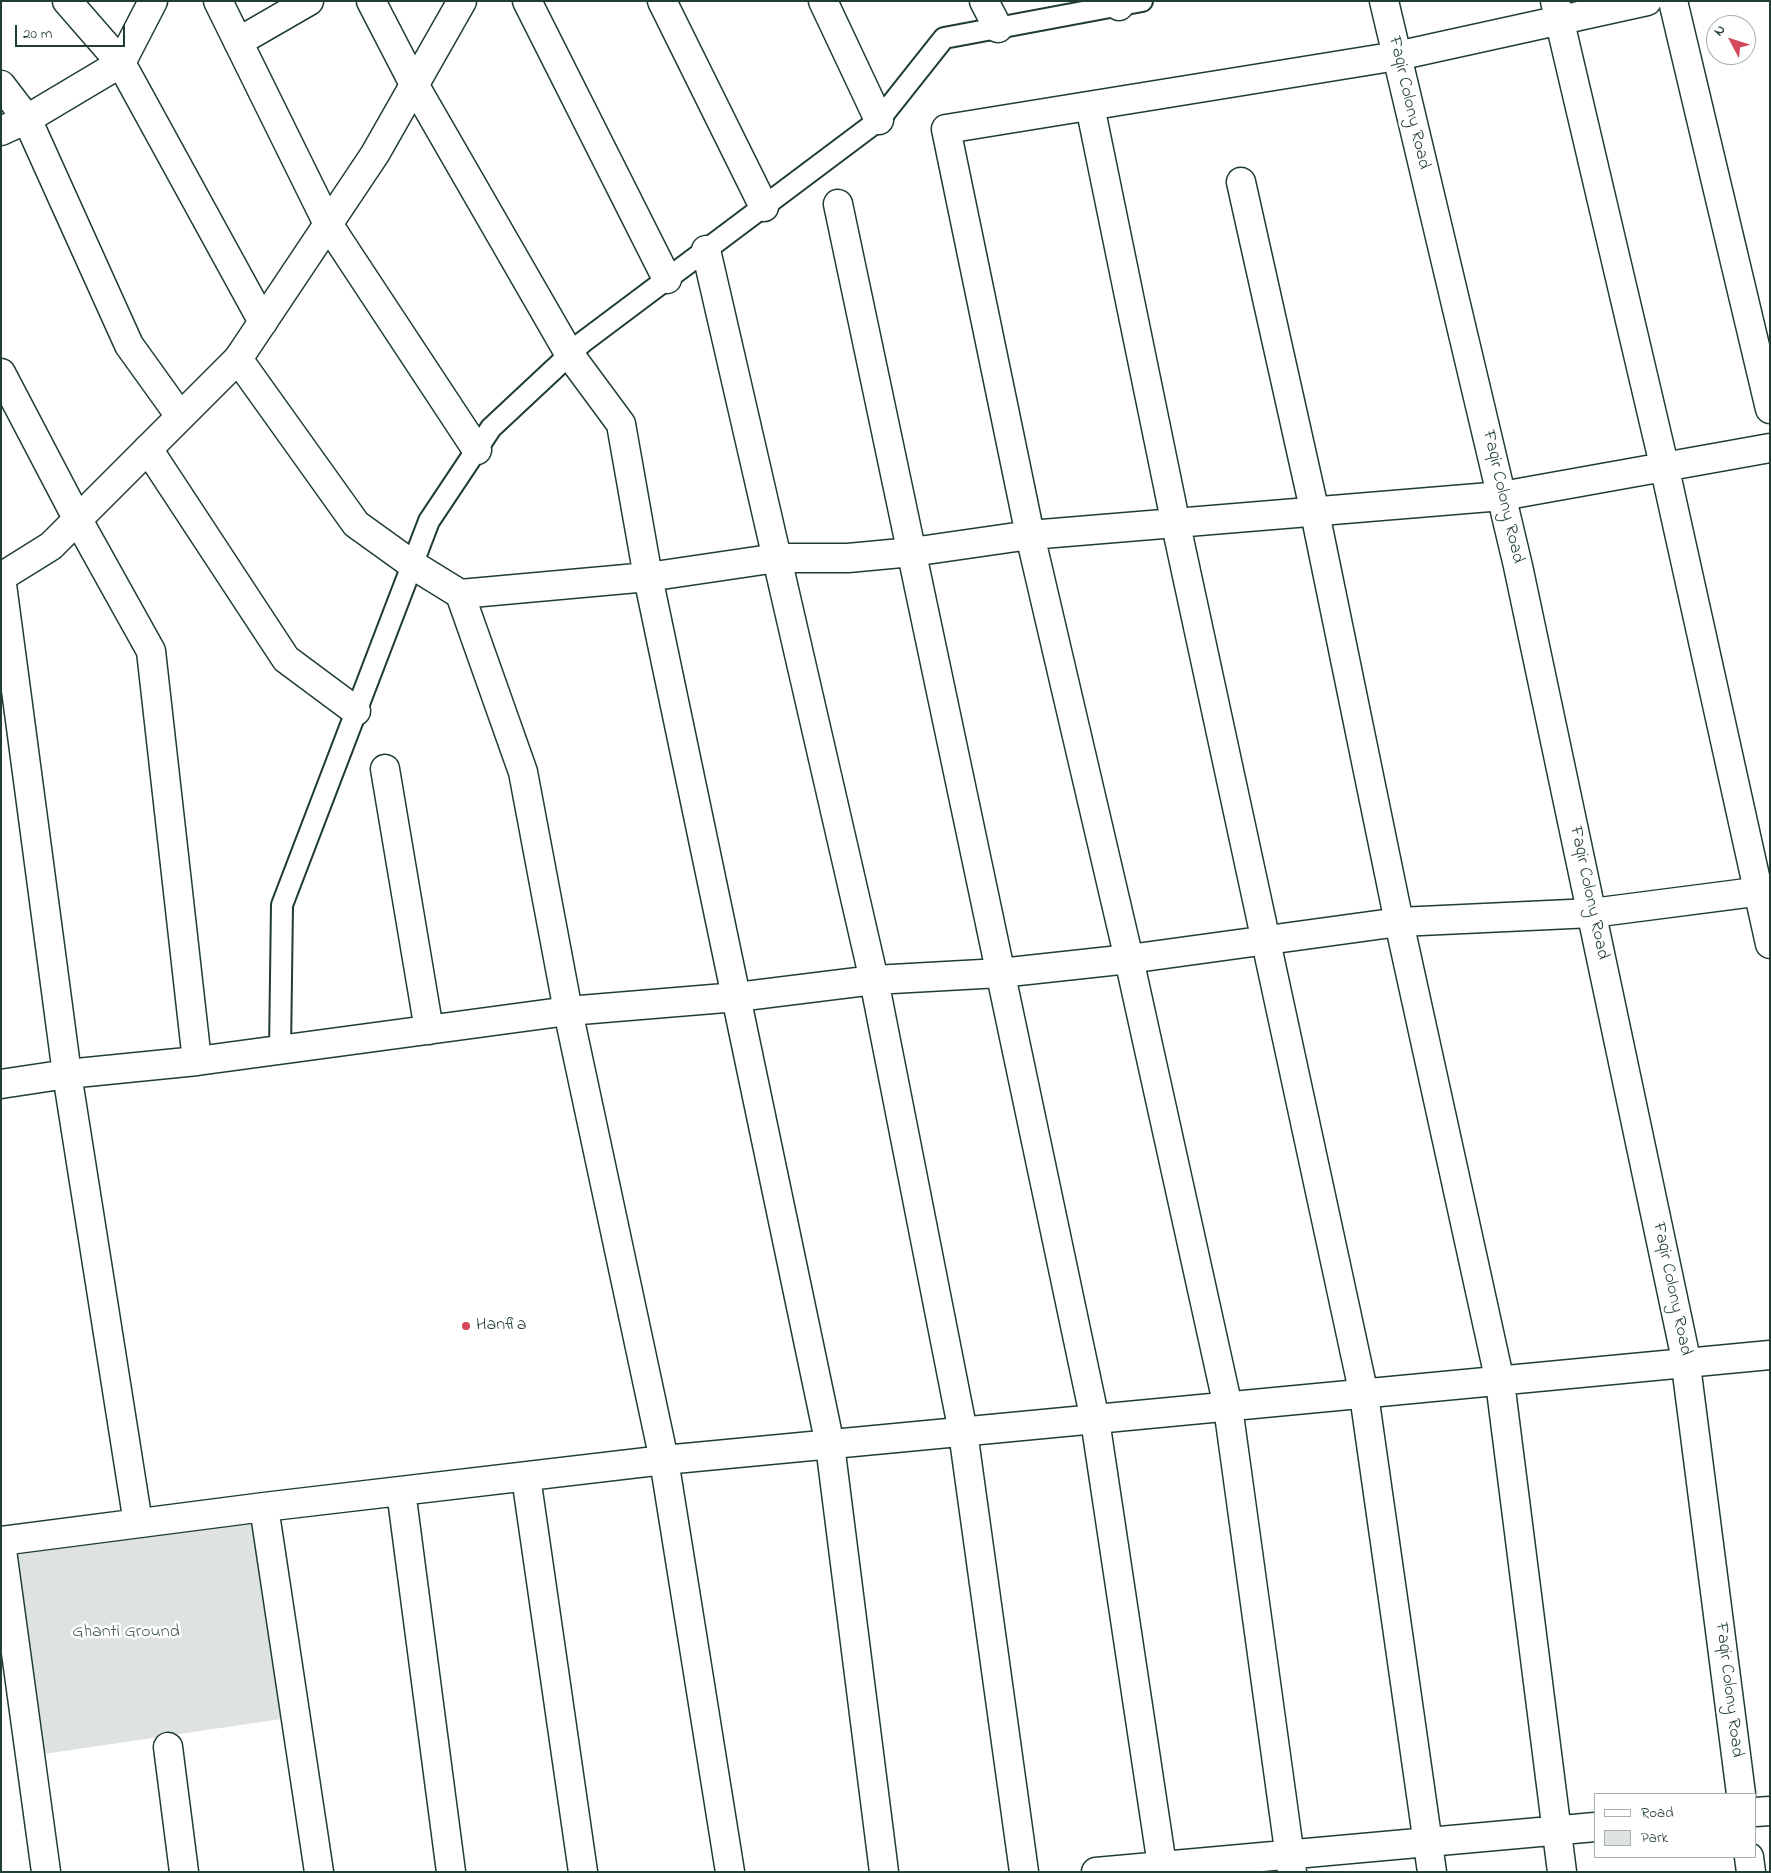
<!DOCTYPE html>
<style>
body{margin:0}
#map{position:relative;width:1771px;height:1873px;overflow:hidden;background:#fff;font-family:"Indie Flower",sans-serif}
canvas{display:block}
.frame{position:absolute;inset:0;border:2px solid #1f3d34;pointer-events:none}
.legend{position:absolute;left:1594px;top:1793px;width:162px;height:65px;box-sizing:border-box;background:#fff;border:1px solid #a5b1ae;margin:0;padding:6px 9px;list-style:none;font-size:15px;color:#1f3d34}
.legend li{display:flex;align-items:center;gap:10px;height:25px}
.legend b{width:25px;border:1px solid #a5b1ae}
.north{position:absolute;left:1706px;top:15px;width:50px;height:50px;box-sizing:border-box;background:#fff;border:1px solid #a5b1ae;border-radius:50%;rotate:310deg;font-size:14px;font-weight:700;line-height:20px;text-align:center;color:#1f3d34}
.north::after{content:'';display:block;margin:auto;width:18px;height:22px;background:#d1495b;clip-path:polygon(50% 0,100% 100%,50% 72%,0 100%)}
.scale{position:absolute;left:15px;top:25px;width:110px;height:22px;box-sizing:border-box;border:2px solid #1f3d34;border-top:0;padding-left:6px;font-size:15px;line-height:18px;white-space:nowrap;color:#1f3d34;-webkit-text-stroke:4px #fff;paint-order:stroke}
</style>
<div id="map">
<canvas width="1771" height="1873"></canvas>
<div class="frame"></div>
<ul class="legend">
<li><b style="height:6px;background:#fff"></b>Road</li>
<li><b style="height:14px;background:#dee3e2"></b>Park</li>
</ul>
<div class="north">N</div>
<div class="scale">20 m</div>
</div>
<script>
const context = document.querySelector('canvas').getContext('2d');
context.lineJoin = 'round';
function fill(path, color) {
  context.fillStyle = color;
  context.fill(path, 'evenodd');
}
function toPath(rows) {
  const path = new Path2D();
  for (const r of rows) {
    path.moveTo(r[0], r[1]);
    for (let i = 2; i < r.length; i += 2) path.lineTo(r[i], r[i + 1]);
  }
  return path;
}
function trace(path, color, width, dash) {
  context.strokeStyle = color;
  context.lineWidth = width;
  context.lineCap = dash ? 'butt' : 'round';
  context.setLineDash(dash || []);
  context.stroke(path);
}
function write(font, color, halo, rows, align = 'center') {
  context.font = font + ' "Indie Flower",sans-serif';
  context.lineWidth = 5;
  context.setLineDash([]);
  context.textBaseline = 'middle';
  context.strokeStyle = halo;
  context.fillStyle = color;
  for (const [text, x, y, turn = 0] of rows) {
    context.save();
    context.translate(x, y);
    context.rotate((+turn || 0) * Math.PI / 180);
    context.textAlign = isNaN(turn) ? turn : align;
    if (halo) context.strokeText(text, 0, 0);
    context.fillText(text, 0, 0);
    context.restore();
  }
}
const green = toPath([
 [264,1507,295,1717,30,1756,1,1541]
]);
const lane = toPath([
 [280,1050,282,905,429,521,491,428,583,342,879,120,944,38,1142,1]
]);
const street = toPath([
 [67,1,121,63,263,322],
 [218,1,328,224,477,450],
 [371,1,415,86,570,355,621,424,648,577,830,1445,884,1872],
 [527,1,667,279],
 [662,1,764,207],
 [823,1,879,120],
 [984,1,998,28],
 [1117,1,1119,6],
 [1555,1,1664,465,1770,944],
 [1673,1,1770,409],
 [238,42,309,1],
 [1,85,27,119,129,345,180,416],
 [1090,106,1176,525,1364,1395,1432,1872],
 [1,131,27,119,121,63,153,1],
 [1241,182,1315,513,1399,922,1500,1382,1562,1872],
 [838,204,1095,1420,1163,1872],
 [706,250,874,980,963,1432,1024,1872],
 [238,359,356,524,413,565,460,594,648,577,777,558,848,558,912,552,1030,535,1502,496,1770,448],
 [1,373,78,520,151,651,197,1061],
 [148,449,286,659,356,711],
 [1,577,67,1074,138,1523],
 [460,594,523,772,568,1011,664,1460,730,1872],
 [385,769,429,1030],
 [1,1084,67,1074,197,1061,568,1011,737,997,874,980,1000,973,1129,959,1399,922,1592,913,1770,890],
 [526,1477,583,1872],
 [401,1491,451,1872],
 [264,1507,319,1872],
 [1,1541,264,1507,664,1460,1770,1355],
 [1,1543,46,1872],
 [168,1747,184,1872],
 [1755,1812,1770,1811],
 [1096,1872,1595,1827],
 [1292,1872,1228,1407,1129,959,1030,535,946,129,1397,56,1647,1]
]);
const secondary = toPath([
 [1,577,51,546,238,359,375,154,462,1]
]);
const primary = toPath([
 [1384,1,1518,566,1684,1350,1741,1794],
 [1749,1857,1751,1872]
]);
const markers = [
 [466,1326,5,"#d1495b"]
];
const streetNames = [
 ["Faqir Colony Road",1408,103,77],
 ["Faqir Colony Road",1502,497,77],
 ["Faqir Colony Road",1588,893,78],
 ["Faqir Colony Road",1671,1289,78],
 ["Faqir Colony Road",1728,1690,83]
];
const poiNames = [
 ["Hanfia",476,1326]
];
const parkNames = [
 ["Ghanti Ground",126,1633]
];
fill(green, '#dee3e2');
trace(lane, '#1f3d34', 24);
trace(street, '#1f3d34', 31);
trace(secondary, '#1f3d34', 31);
trace(primary, '#1f3d34', 31);
trace(lane, '#fff', 20);
trace(street, '#fff', 28);
trace(secondary, '#fff', 28);
trace(primary, '#fff', 28);
for (const [x, y, r, color] of markers) {
  const dot = new Path2D();
  dot.arc(x, y, r, 0, 2 * Math.PI);
  context.fillStyle = color;
  context.fill(dot);
  trace(dot, '#fff', 2);
}
write('18px', '#1f3d34', '#fff', streetNames);
write('18px', '#1f3d34', '#fff', poiNames, 'left');
write('18px', '#455e57', '#fff', parkNames);
</script>
